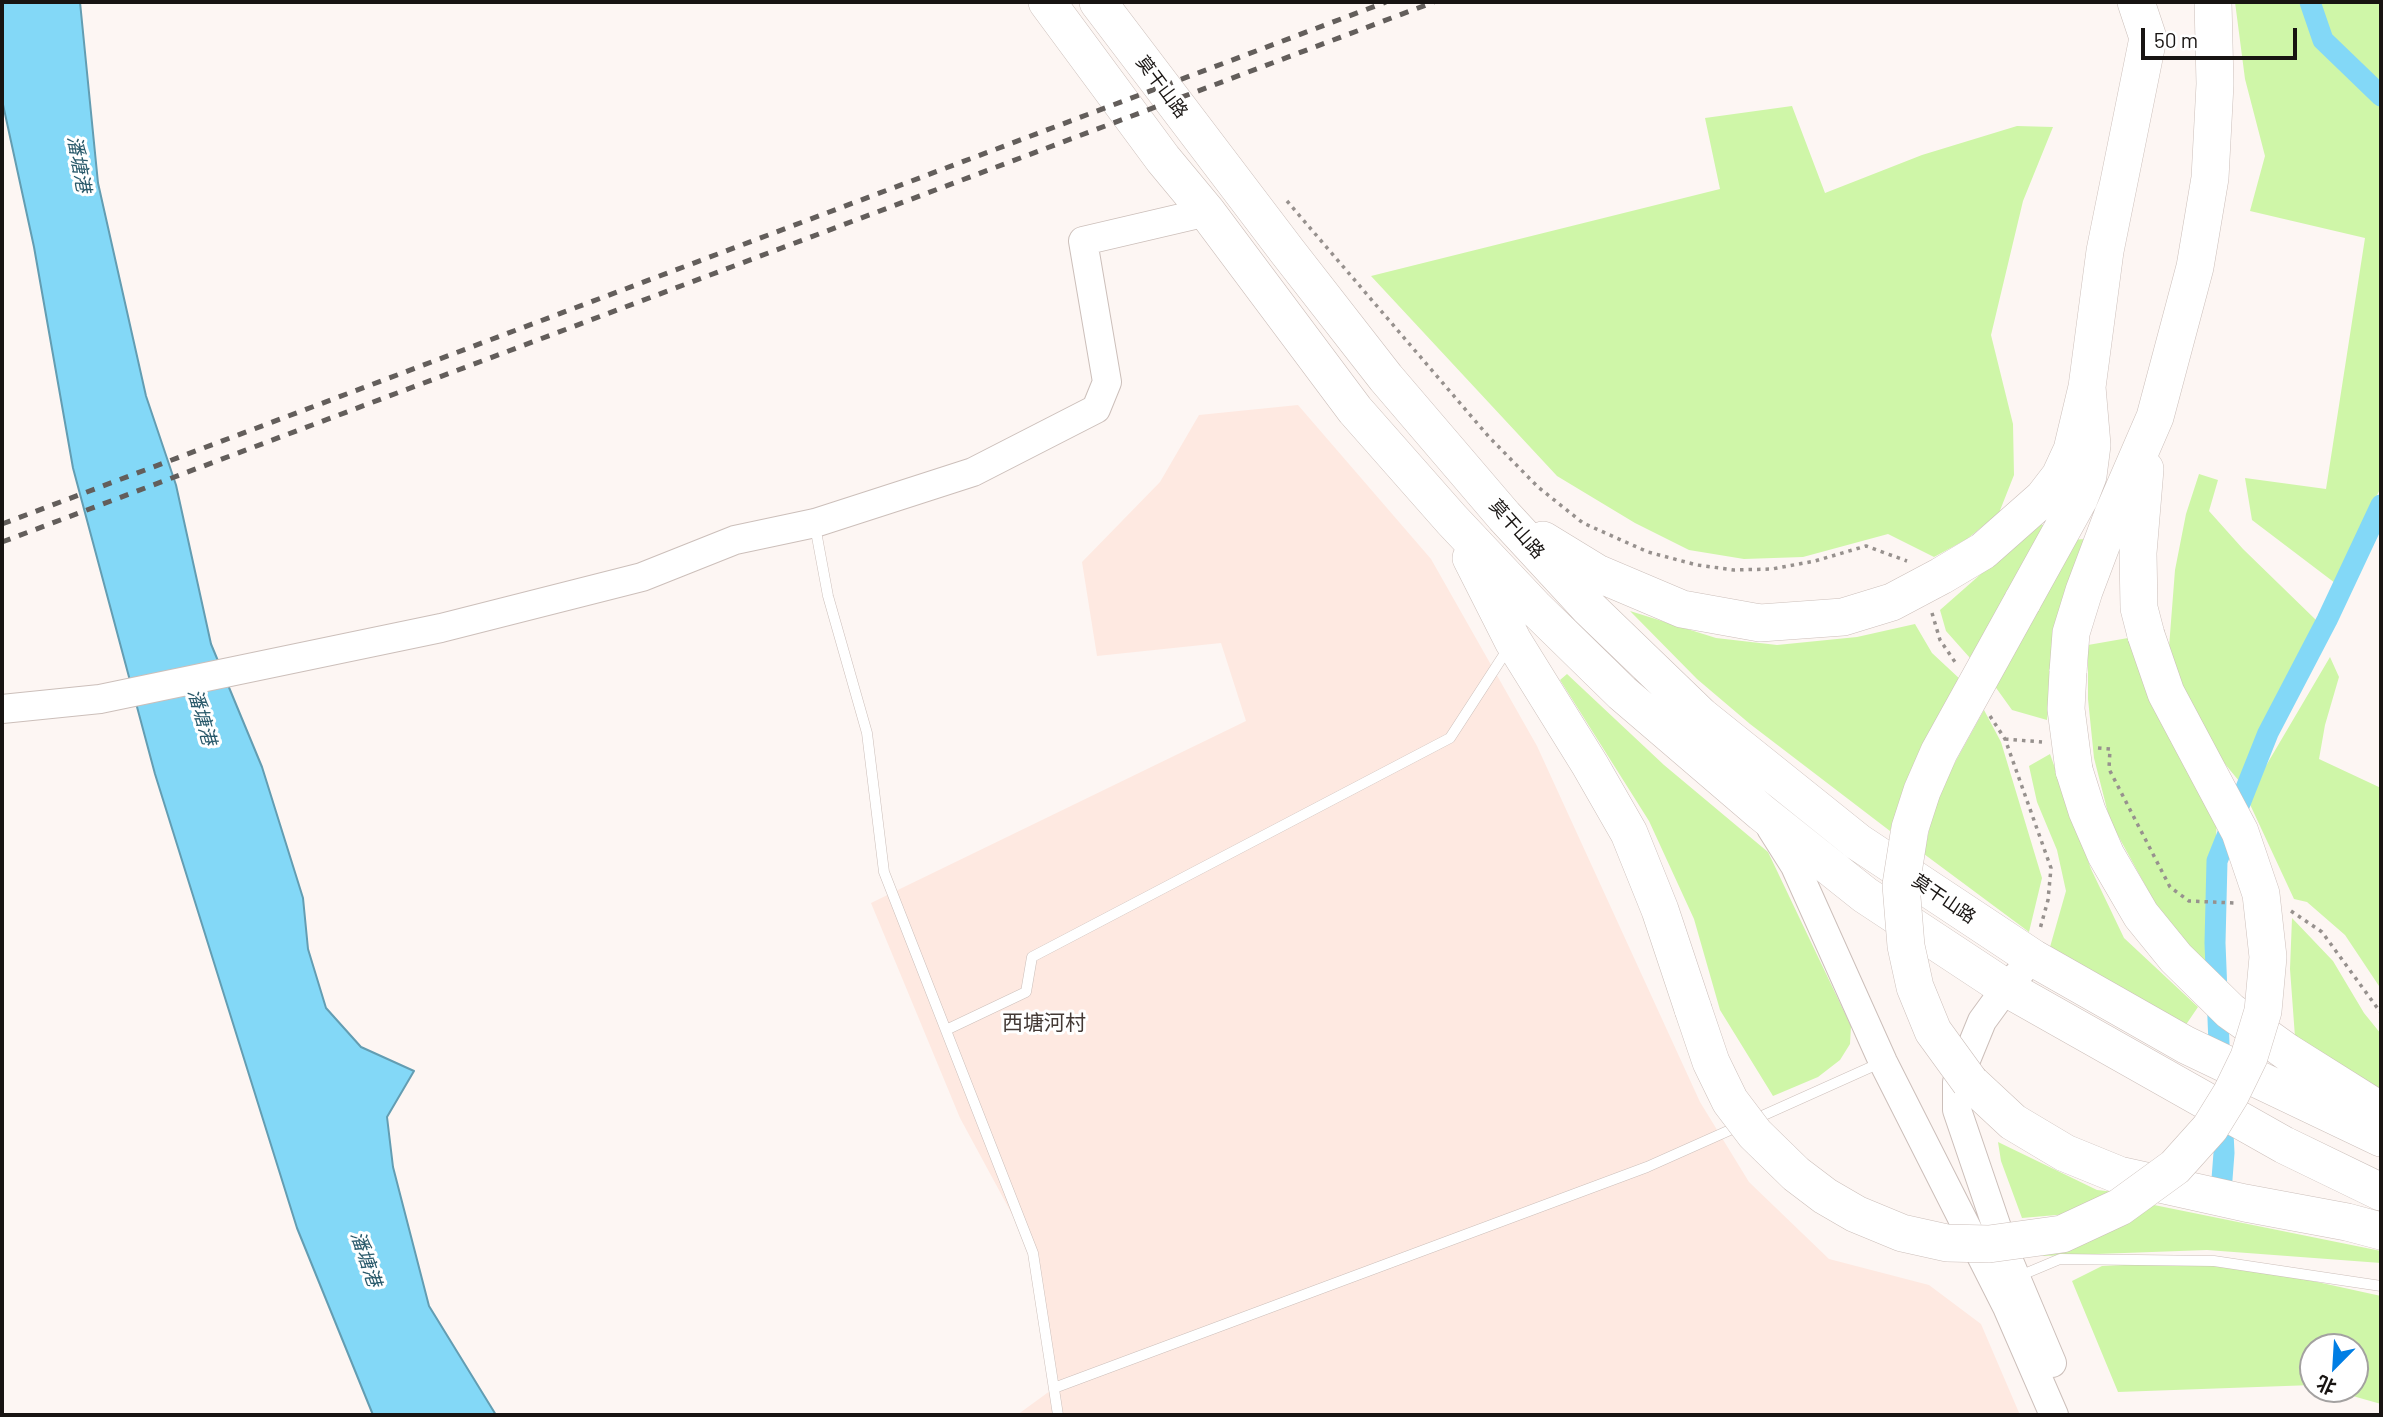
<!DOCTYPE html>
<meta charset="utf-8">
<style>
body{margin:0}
#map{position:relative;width:2383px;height:1417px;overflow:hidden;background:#fdf6f3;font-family:Barlow,"Noto Sans SC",sans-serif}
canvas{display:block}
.frame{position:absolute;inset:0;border:4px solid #181412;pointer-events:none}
.north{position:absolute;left:2299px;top:1333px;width:70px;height:70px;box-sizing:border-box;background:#fff;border:2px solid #a3a1a0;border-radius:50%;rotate:204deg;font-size:19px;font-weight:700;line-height:28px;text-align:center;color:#181412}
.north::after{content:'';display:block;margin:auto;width:24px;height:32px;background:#007ee4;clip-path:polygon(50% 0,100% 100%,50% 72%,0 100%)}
.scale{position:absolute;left:2141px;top:28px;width:156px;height:32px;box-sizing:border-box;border:4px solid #181412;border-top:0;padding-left:9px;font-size:21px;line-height:24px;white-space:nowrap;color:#181412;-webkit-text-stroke:5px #fff;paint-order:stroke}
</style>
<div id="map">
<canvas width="2383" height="1417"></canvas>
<div class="frame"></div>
<div class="north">北</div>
<div class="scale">50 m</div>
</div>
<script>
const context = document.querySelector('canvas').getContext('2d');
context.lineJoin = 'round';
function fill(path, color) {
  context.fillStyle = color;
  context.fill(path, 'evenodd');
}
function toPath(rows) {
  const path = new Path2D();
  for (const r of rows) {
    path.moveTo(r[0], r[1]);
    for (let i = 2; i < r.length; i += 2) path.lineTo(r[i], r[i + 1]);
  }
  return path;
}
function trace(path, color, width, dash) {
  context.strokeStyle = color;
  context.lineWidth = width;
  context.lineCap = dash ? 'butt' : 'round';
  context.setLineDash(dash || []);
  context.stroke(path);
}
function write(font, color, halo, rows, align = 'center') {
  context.font = font + ' Barlow,"Noto Sans SC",sans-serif';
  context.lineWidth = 6;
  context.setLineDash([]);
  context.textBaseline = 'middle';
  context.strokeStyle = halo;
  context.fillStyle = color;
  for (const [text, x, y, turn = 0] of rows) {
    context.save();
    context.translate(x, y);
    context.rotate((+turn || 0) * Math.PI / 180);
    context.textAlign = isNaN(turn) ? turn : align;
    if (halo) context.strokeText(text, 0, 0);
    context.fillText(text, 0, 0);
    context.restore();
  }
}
const built = toPath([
 [1298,405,1431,559,1537,746,1700,1102,1749,1182,1829,1259,1929,1285,1981,1324,2020,1415,1017,1415,1054,1388,1033,1253,960,1118,871,903,1246,721,1221,643,1097,656,1082,562,1160,482,1199,415]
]);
const green = toPath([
 [2235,2,2381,2,2381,487,2335,583,2252,520,2245,478,2326,489,2365,238,2250,211,2265,156,2245,79],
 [1792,106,1825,193,1922,155,2017,126,2053,127,2023,201,1991,335,2013,424,2014,475,1999,513,1967,539,1934,557,1888,534,1803,557,1744,559,1689,550,1635,523,1557,476,1371,276,1720,189,1705,118],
 [2199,474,2218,480,2209,511,2243,549,2316,620,2239,781,2193,725,2167,673,2175,570,2186,514],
 [2039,523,2047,527,1970,658,1946,631,1940,610],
 [2085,539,2053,664,2047,720,2012,710,1994,685,2069,540],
 [1630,611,1716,638,1777,645,1857,637,1915,624,1932,653,1961,680,1917,759,1890,831,1750,724,1697,679],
 [2128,638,2217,822,2207,965,2161,914,2110,821,2094,758,2088,699,2088,645],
 [2330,657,2339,677,2325,725,2319,759,2381,788,2381,989,2345,935,2307,902,2294,899,2247,798],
 [1567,674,1664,765,1768,852,1851,1026,1850,1044,1840,1060,1818,1077,1773,1096,1720,1010,1694,919,1649,821,1560,680],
 [1984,710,2001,742,2042,878,2029,932,1924,854,1936,797],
 [2050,754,2091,869,2124,938,2198,1007,2183,1029,2050,947,2066,891,2057,850,2037,802,2029,766],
 [2292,918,2333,961,2364,1013,2381,1034,2381,1094,2295,1037,2290,969],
 [1998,1142,2097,1190,2115,1192,2068,1214,2022,1218,2001,1161],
 [2154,1205,2381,1251,2381,1263,2207,1250,2042,1256],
 [2214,1261,2226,1262,2381,1296,2381,1404,2328,1389,2355,1389,2355,1347,2313,1347,2313,1385,2118,1392,2072,1281,2102,1266]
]);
const water = toPath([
 [2,2,80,2,98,183,146,396,176,485,211,644,262,767,303,898,308,949,326,1008,361,1047,414,1071,387,1117,393,1167,429,1306,496,1415,373,1415,297,1228,155,774,73,468,34,247,2,100,2,2]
]);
const canal = toPath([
 [2310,2,2323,40,2381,96],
 [2220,1069,2215,943,2217,861,2268,733,2327,620,2381,505],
 [2220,1205,2224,1153,2222,1111]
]);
const path = toPath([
 [1287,201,1489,437,1538,487,1583,523,1648,552,1697,565,1734,570,1772,569,1815,561,1866,546,1907,561],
 [1932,613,1940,640,1955,662],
 [1990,716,2005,739,2051,868,2048,900,2040,929],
 [2005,739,2042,742],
 [2098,748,2110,749,2109,769,2170,887,2189,901,2235,903],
 [2291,911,2322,932,2381,1013]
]);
const lane = toPath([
 [815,526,828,596,867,733,884,872,1033,1253,1058,1415],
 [946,1030,1026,992,1032,957,1450,738,1509,647],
 [1753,1120,1880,1063],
 [2017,1277,2060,1259,2214,1261,2381,1286],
 [1054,1388,1647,1167,1739,1126]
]);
const secondary = toPath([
 [2,709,100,699,441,628,642,577,735,540,815,523,973,472,1096,409,1107,382,1083,241,1207,212],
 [1771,828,1795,866,1883,1062,2007,1307,2054,1415],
 [2033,958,2006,988,1982,1021,1957,1082,1957,1110,2006,1254,2052,1363]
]);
const highway = toPath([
 [1047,2,1163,159,1207,212,1355,410,1452,520,1534,607,1622,693,1762,813,1865,895,2006,988,2284,1145,2381,1192],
 [1098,2,1287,251,1386,378,1504,516,1589,608,1701,716,1858,842,2033,958,2186,1045,2381,1138],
 [2145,469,2138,553,2139,608,2146,635],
 [1543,540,1597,573,1682,609,1760,623,1843,617,1892,602,1941,576,1983,551,2043,498,2060,476,2072,450,2087,387],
 [1471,558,1513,641,1590,765,1629,833,1660,910,1693,1009],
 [2022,602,2079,499,2088,476,2092,445,2087,387,2105,251,2148,38,2136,2],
 [2068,672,2071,633,2084,591,2113,514,2155,417,2195,267,2210,178,2215,84,2213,2],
 [2074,770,2087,811,2106,855,2141,915,2176,958,2230,1011,2287,1052,2381,1111],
 [1970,1082,2013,1122,2065,1153,2119,1175,2245,1203,2347,1222,2381,1231]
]);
const rail = toPath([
 [2,524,1386,2],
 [2,542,1434,2]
]);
const highwayBridge = toPath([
 [2068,672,2066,709,2074,770],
 [1693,1009,1711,1062,1730,1101,1755,1134,1796,1174,1825,1196,1856,1214,1902,1233,1947,1243,1989,1244,2062,1234,2120,1207,2175,1167,2210,1128,2231,1094,2249,1057,2263,1011,2268,957,2261,894,2240,832,2166,693,2146,635],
 [1970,1082,1933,1031,1915,987,1906,946,1901,885,1910,828,1922,791,1939,752,2022,602]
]);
const streetNames = [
 ["莫干山路",1162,87,53],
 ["莫干山路",1517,529,48],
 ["莫干山路",1944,899,34]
];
const waterNames = [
 ["潘塘港",79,164,80],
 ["潘塘港",202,717,74],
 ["潘塘港",366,1259,71]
];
const quarterNames = [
 ["西塘河村",1044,1023]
];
fill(built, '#fee9e1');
fill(green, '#cff6a8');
fill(water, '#83d8f7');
trace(water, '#639db2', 2);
trace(canal, '#83d8f7', 21);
trace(lane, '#ccbfba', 11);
trace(secondary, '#ccbfba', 30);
trace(highway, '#ccbfba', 38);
trace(path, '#97918e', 3.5, [3.5, 5]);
trace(lane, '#fff', 10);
trace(secondary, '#fff', 28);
trace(highway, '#fff', 37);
trace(rail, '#635e5b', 5, [9, 9]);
trace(highwayBridge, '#ccbfba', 38, []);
trace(highwayBridge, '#fff', 37);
write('18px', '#181412', '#fff', streetNames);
write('italic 19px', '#29596a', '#fff', waterNames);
write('21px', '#433935', '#fff', quarterNames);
</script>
